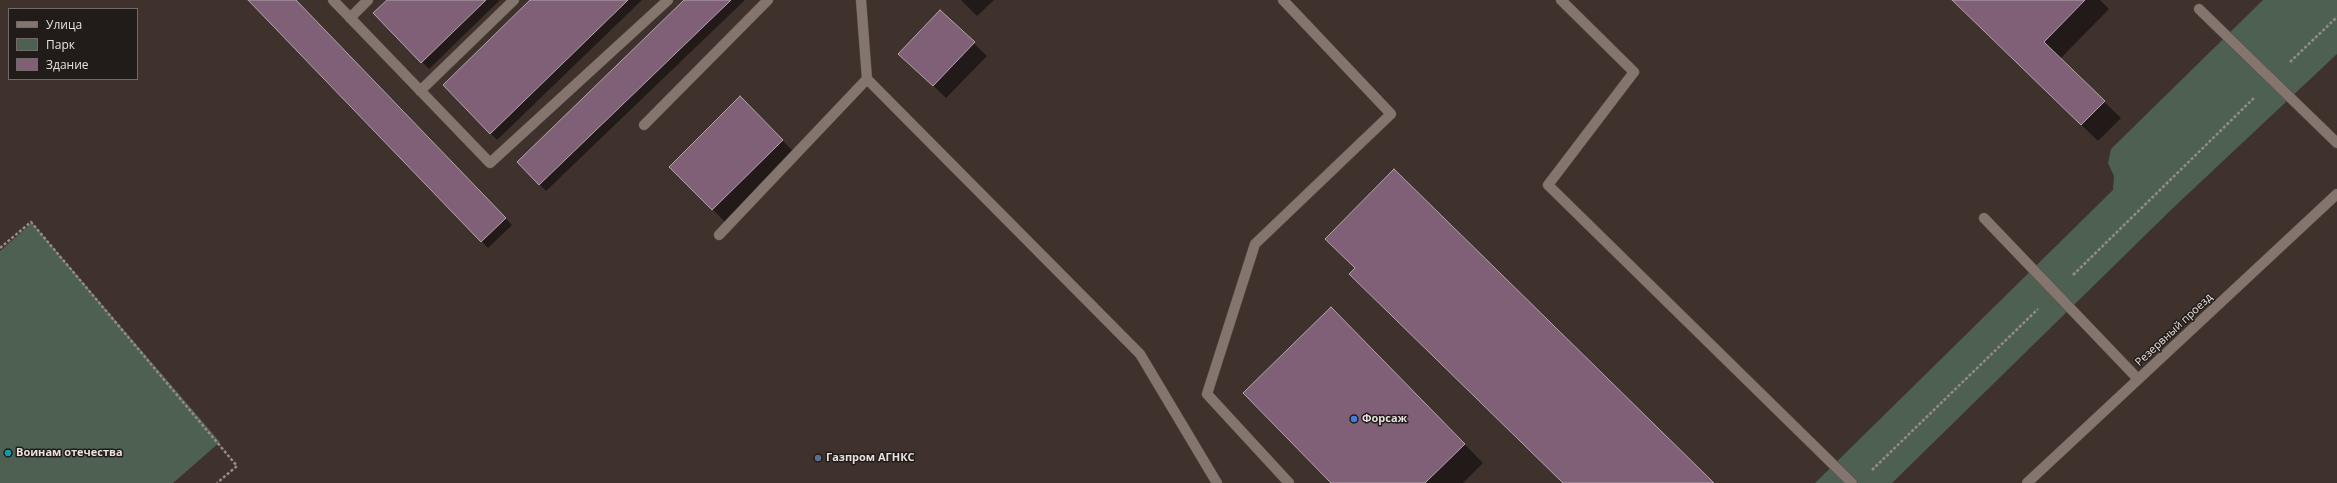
<!DOCTYPE html>
<meta charset="utf-8">
<style>
body{margin:0}
#map{position:relative;width:2337px;height:483px;overflow:hidden;background:#3f322d;font-family:"Open Sans",sans-serif}
canvas{display:block}
.legend{position:absolute;left:8px;top:8px;width:130px;height:72px;box-sizing:border-box;background:#211b19;border:1px solid #716a67;margin:0;padding:5px 7px;list-style:none;font-size:12px;color:#e9e1dd}
.legend li{display:flex;align-items:center;gap:8px;height:20px}
.legend b{width:20px;border:1px solid #716a67}
</style>
<div id="map">
<canvas width="2337" height="483"></canvas>
<ul class="legend">
<li><b style="height:5px;background:#84756f"></b>Улица</li>
<li><b style="height:11px;background:#4d6051"></b>Парк</li>
<li><b style="height:11px;background:#7f6077"></b>Здание</li>
</ul>
</div>
<script>
const context = document.querySelector('canvas').getContext('2d');
context.lineJoin = 'round';
function fill(path, color) {
  context.fillStyle = color;
  context.fill(path, 'evenodd');
}
function toPath(rows) {
  const path = new Path2D();
  for (const r of rows) {
    path.moveTo(r[0], r[1]);
    for (let i = 2; i < r.length; i += 2) path.lineTo(r[i], r[i + 1]);
  }
  return path;
}
function trace(path, color, width, dash) {
  context.strokeStyle = color;
  context.lineWidth = width;
  context.lineCap = dash ? 'butt' : 'round';
  context.setLineDash(dash || []);
  context.stroke(path);
}
function write(font, color, halo, rows, align = 'center') {
  context.font = font + ' "Open Sans",sans-serif';
  context.lineWidth = 3;
  context.setLineDash([]);
  context.textBaseline = 'middle';
  context.strokeStyle = halo;
  context.fillStyle = color;
  for (const [text, x, y, turn = 0] of rows) {
    context.save();
    context.translate(x, y);
    context.rotate((+turn || 0) * Math.PI / 180);
    context.textAlign = isNaN(turn) ? turn : align;
    if (halo) context.strokeText(text, 0, 0);
    context.fillText(text, 0, 0);
    context.restore();
  }
}
const green = toPath([
 [2263,0,2337,0,2337,54,2173,208,1892,483,1815,483,2113,190,2114,176,2108,163,2111,149],
 [32,223,220,442,173,483,0,483,0,251]
]);
const shadow = toPath([
 [249,0,295,0,512,225,488,248],
 [388,0,500,0,429,69,375,13],
 [532,0,642,0,497,140,444,85],
 [685,0,745,0,546,191,518,162],
 [961,0,994,0,977,16],
 [1953,0,2100,0,2109,9,2060,59,2121,118,2098,141],
 [940,11,987,56,946,98,913,66],
 [740,98,795,153,725,222,671,167],
 [1350,327,1483,463,1463,483,1332,483]
]);
const building = toPath([
 [248,0,296,0,506,218,481,242,248,0],
 [387,0,486,0,421,63,373,13,387,0],
 [530,0,628,0,490,134,443,85,530,0],
 [684,0,731,0,539,185,517,162,684,0],
 [1952,0,2085,0,2044,42,2105,101,2081,125,1952,0],
 [940,10,975,42,933,86,898,54,940,10],
 [740,96,783,140,712,210,669,167,740,96],
 [1394,169,1712,481,1714,483,1563,483,1349,274,1355,268,1325,239,1394,169],
 [1331,307,1465,444,1425,483,1331,483,1243,393,1331,307]
]);
const path = toPath([
 [2290,62,2337,17],
 [0,248,31,222,237,466,217,483],
 [2073,275,2254,98],
 [1872,470,2038,309]
]);
const lane = toPath([
 [333,0,490,163,668,0],
 [861,0,867,79],
 [1283,0,1391,114,1255,244,1207,394,1289,483],
 [1561,0,1634,72,1548,185,1852,483],
 [2199,9,2337,143],
 [350,18,368,0],
 [420,91,514,0],
 [644,125,768,0],
 [1984,218,2138,379],
 [719,235,867,79,1140,354,1217,483]
]);
const street = toPath([
 [2027,483,2337,194]
]);
const markers = [
 [1354,419,4,"#3f7fe0"],
 [8,453,4,"#0f9aa8"],
 [818,458,4,"#5c6f8a"]
];
const streetNames = [
 ["Резервный проезд",2174,330,-43]
];
const poiNames = [
 ["Форсаж",1362,419],
 ["Воинам отечества",16,453],
 ["Газпром АГНКС",826,458]
];
fill(green, '#4d6051');
fill(shadow, '#0007');
fill(building, '#7f6077');
trace(building, '#b2a4ae', 1);
trace(lane, '#594e49', 11);
trace(street, '#594e49', 11);
trace(path, '#968c87', 2.5, [3, 2]);
trace(lane, '#84756f', 10);
trace(street, '#84756f', 10);
for (const [x, y, r, color] of markers) {
  const dot = new Path2D();
  dot.arc(x, y, r, 0, 2 * Math.PI);
  context.fillStyle = color;
  context.fill(dot);
  trace(dot, '#211b19', 1.5);
}
write('11px', '#e9e1dd', '#211b19', streetNames);
write('bold 11px', '#e9e1dd', '#211b19', poiNames, 'left');
</script>
